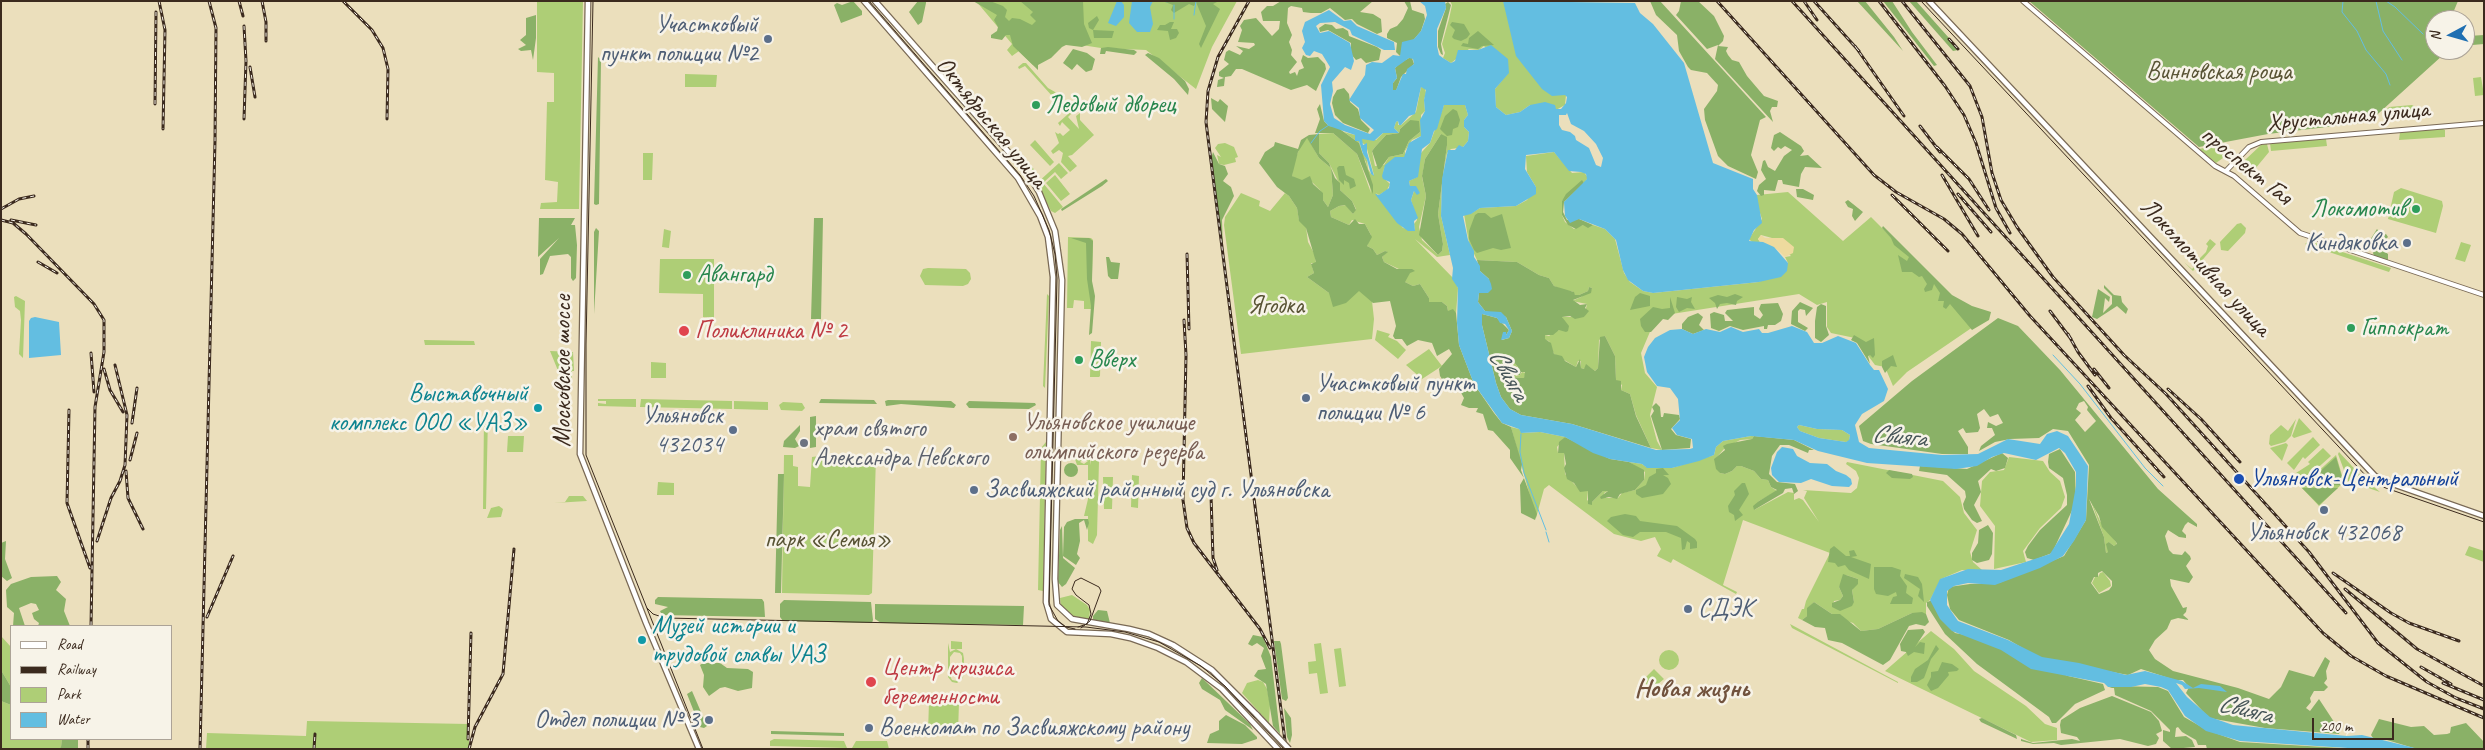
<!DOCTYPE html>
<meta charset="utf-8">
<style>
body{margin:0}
#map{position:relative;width:2485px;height:750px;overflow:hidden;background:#ebdfbc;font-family:Caveat,sans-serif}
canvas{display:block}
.frame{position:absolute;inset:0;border:2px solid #3b2a1e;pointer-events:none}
.legend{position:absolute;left:10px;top:625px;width:162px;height:115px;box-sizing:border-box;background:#f7f3e8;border:1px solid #aca397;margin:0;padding:6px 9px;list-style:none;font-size:15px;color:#3b2a1e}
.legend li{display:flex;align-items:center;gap:10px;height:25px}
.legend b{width:25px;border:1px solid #aca397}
.north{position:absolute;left:2425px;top:10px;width:50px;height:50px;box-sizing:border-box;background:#f7f3e8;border:1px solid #aca397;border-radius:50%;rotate:264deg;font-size:14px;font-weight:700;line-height:20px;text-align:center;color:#3b2a1e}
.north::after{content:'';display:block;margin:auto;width:18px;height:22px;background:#1f6fb2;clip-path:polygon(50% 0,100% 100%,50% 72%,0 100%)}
.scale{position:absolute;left:2312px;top:718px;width:82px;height:22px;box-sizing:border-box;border:2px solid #3b2a1e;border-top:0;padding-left:6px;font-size:15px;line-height:18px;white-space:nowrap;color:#3b2a1e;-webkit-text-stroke:4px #f7f3e8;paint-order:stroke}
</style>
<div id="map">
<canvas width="2485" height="750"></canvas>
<div class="frame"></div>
<ul class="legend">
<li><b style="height:6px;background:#fff"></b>Road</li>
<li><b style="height:6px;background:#3b2a1e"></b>Railway</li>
<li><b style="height:14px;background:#aece76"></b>Park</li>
<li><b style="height:14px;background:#63bee1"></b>Water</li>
</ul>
<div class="north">N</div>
<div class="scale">200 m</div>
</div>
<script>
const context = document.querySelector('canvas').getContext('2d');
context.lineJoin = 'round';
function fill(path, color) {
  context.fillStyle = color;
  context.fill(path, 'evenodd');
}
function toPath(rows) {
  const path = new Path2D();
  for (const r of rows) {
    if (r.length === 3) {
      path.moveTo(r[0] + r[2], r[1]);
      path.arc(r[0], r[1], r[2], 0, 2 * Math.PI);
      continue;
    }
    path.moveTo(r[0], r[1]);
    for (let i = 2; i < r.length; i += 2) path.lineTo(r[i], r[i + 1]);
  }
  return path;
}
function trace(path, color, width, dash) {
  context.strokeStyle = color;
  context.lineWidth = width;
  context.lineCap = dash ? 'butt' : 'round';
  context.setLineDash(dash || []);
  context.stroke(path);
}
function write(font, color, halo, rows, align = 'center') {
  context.font = font + ' Caveat,sans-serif';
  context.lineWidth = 5;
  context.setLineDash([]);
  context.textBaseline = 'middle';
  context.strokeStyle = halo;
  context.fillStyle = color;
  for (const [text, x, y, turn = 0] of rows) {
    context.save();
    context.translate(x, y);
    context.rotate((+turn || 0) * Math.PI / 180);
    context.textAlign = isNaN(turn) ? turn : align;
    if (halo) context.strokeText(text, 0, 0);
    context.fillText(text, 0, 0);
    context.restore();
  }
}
const green = toPath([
 [537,1,583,1,579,209,540,209,541,203,557,202,558,182,545,180,547,102,554,102,554,73,537,72],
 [976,1,1237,1,1212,47,1196,89,1146,50,1101,48,1062,42,1033,65,1019,51,1012,56,1007,50,1012,44],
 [1450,1,1503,1,1560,95,1566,95,1565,105,1556,110,1530,105,1520,112,1506,115,1496,107,1495,89,1508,73,1484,46,1479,50,1469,49,1451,63,1443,58,1445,53,1442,44,1449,19,1452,5],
 [1023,63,1026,63,1048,88,1055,92,1063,102,1059,104,1055,99,1058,96,1056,94,1053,97,1025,66,1019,69,1018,67],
 [685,74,717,75,716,87,685,87],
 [2481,77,2484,95,2475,96,2473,78],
 [1421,87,1425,88,1426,93,1424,100,1425,111,1421,115,1421,136,1412,140,1405,151,1405,157,1397,158,1384,168,1383,177,1390,184,1387,190,1379,195,1376,193,1403,228,1415,230,1414,224,1417,220,1411,200,1414,191,1420,193,1410,186,1409,181,1417,177,1421,153,1430,143,1444,105,1465,105,1468,115,1464,120,1464,127,1469,132,1468,141,1463,147,1459,146,1458,148,1451,149,1447,153,1442,179,1441,216,1450,255,1437,257,1415,239,1455,280,1458,288,1456,313,1448,311,1447,306,1442,302,1429,302,1429,298,1420,284,1413,286,1405,282,1401,270,1384,262,1382,257,1387,252,1385,251,1377,255,1373,249,1367,246,1371,235,1365,224,1352,220,1349,225,1331,217,1330,211,1339,206,1346,205,1353,214,1356,209,1352,201,1340,190,1340,185,1329,163,1319,153,1319,134,1333,133,1357,154,1371,193,1366,162,1362,155,1359,143,1344,132,1355,135,1359,141,1362,152,1367,160,1368,169,1371,174,1374,175,1366,145,1362,143,1362,138,1376,140,1383,133,1399,133,1394,128,1396,122,1398,121,1398,125,1401,125,1416,112],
 [1410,120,1420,132,1409,141,1403,154,1389,157,1384,165,1375,166,1372,151,1375,147,1386,135,1399,133,1400,129],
 [1441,134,1447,145,1438,214,1443,244,1442,251,1438,255,1422,240,1419,227,1426,196,1422,177,1425,159],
 [2412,105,2419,109,2415,118,2390,120,2386,116,2386,110,2389,107],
 [1076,107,1077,108,1068,117,1079,129,1076,116,1080,113,1080,120,1094,135,1072,155,1068,156,1077,166,1070,172,1061,162,1063,153,1059,150,1053,154,1051,151,1059,143,1055,132,1058,134,1060,133,1063,136,1070,130,1062,122,1060,126,1058,123],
 [2441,128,2445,130,2445,137,2399,140,2400,132],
 [1307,137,1319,158,1331,168,1333,195,1328,207,1323,200,1320,190,1311,181,1298,180,1292,176,1293,165,1300,147],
 [2326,139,2327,146,2271,151,2270,143],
 [1035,140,1054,162,1050,166,1030,145],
 [1225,143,1234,147,1238,157,1235,158,1236,162,1224,165,1219,164,1217,155,1221,157,1215,148,1218,144],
 [2267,144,2269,152,2255,169,2245,160,2261,145],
 [2217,145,2218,149,2224,149,2227,155,2216,163,2199,149],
 [1017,150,1039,175,1038,179,1036,179,1015,155],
 [1554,152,1572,173,1584,172,1588,178,1584,183,1582,181,1562,201,1562,215,1565,222,1574,229,1583,225,1593,225,1605,229,1615,239,1624,273,1630,282,1643,291,1653,293,1759,282,1788,263,1785,257,1791,256,1772,238,1761,235,1758,239,1760,242,1752,242,1749,239,1762,219,1757,204,1757,195,1788,192,1843,241,1871,217,1953,299,1989,316,1907,372,1893,386,1885,367,1875,365,1855,338,1831,333,1827,327,1827,302,1817,305,1799,294,1659,316,1652,327,1641,353,1645,373,1657,387,1650,415,1657,441,1662,450,1651,448,1636,415,1630,394,1621,390,1622,385,1616,380,1615,356,1605,336,1599,340,1598,368,1595,371,1588,366,1584,369,1581,368,1581,361,1578,361,1576,367,1554,354,1549,341,1545,340,1545,335,1549,336,1556,331,1567,328,1562,317,1584,317,1587,304,1572,301,1581,297,1592,289,1592,288,1589,287,1588,291,1579,295,1575,295,1572,291,1568,292,1554,286,1549,278,1539,275,1517,262,1477,260,1469,243,1464,214,1470,214,1480,208,1516,206,1527,200,1536,187,1527,172,1526,156],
 [643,153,653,153,652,180,643,180],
 [1059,163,1068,173,1061,179,1055,172,1043,183,1063,207,1055,213,1051,211,1037,183],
 [1055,175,1070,194,1061,201,1046,183],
 [2401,188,2442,201,2443,206,2436,233,2388,219,2394,192],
 [1241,193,1260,201,1259,206,1270,211,1285,193,1289,196,1297,208,1299,220,1306,227,1308,242,1315,255,1316,263,1311,263,1314,273,1307,277,1329,293,1358,286,1372,301,1374,319,1372,339,1241,354,1224,225,1225,217],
 [2241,223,2246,228,2245,233,2228,251,2221,250,2220,242,2237,224],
 [664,229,671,231,669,248,662,247],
 [1068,237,1091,238,1093,240,1091,309,1084,309,1084,301,1074,300,1073,308,1067,308],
 [2210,239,2216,244,2193,271,2184,262,2192,269,2195,266,2187,258,2189,256,2195,263,2206,252,2208,246,2206,244],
 [2309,241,2391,268,2389,272,2305,244],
 [2461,242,2471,245,2465,262,2455,259],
 [660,259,714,259,714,318,703,317,703,294,659,293],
 [928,268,966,269,970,273,971,279,968,284,963,286,925,285,920,276,923,269],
 [1047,294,1049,296,1045,388,1043,386],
 [16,296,25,301,23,358,19,354,21,320,20,311,15,307,14,297],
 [1377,330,1390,334,1388,337,1397,341,1406,350,1398,359,1375,340],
 [424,340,474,341,475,345,425,345],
 [1091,341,1101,342,1100,376,1099,377,1090,377],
 [1429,349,1442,366,1422,379,1406,365],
 [550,351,573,352,574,371,572,371,572,378,561,378],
 [1512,360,1518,367,1515,371,1516,376,1520,375,1522,372,1526,373,1524,378,1508,377,1510,371,1505,366],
 [651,362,666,363,666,378,651,378],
 [598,399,636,399,636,407,598,406,598,403,606,404,606,401,598,401],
 [641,399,732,401,732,409,640,407],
 [734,401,768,402,768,410,734,409],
 [783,402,802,403,805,408,802,411,781,410,779,405],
 [484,416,488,416,486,509,483,509],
 [2299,418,2312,432,2294,438,2292,436],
 [2296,419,2291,436,2285,442,2271,446,2269,444,2270,435,2281,425,2288,431],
 [1799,425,1817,429,1842,430,1850,435,1849,441,1846,442,1819,438,1800,431,1797,427],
 [1511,427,1519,429,1522,433,1540,432,1565,437,1557,447,1558,453,1564,453,1565,474,1577,487,1588,491,1587,500,1592,504,1592,502,1603,491,1608,491,1604,493,1606,498,1618,498,1622,493,1635,490,1644,480,1645,472,1629,462,1642,464,1646,467,1672,468,1714,455,1716,447,1723,441,1751,436,1754,436,1752,439,1740,440,1724,449,1715,459,1720,473,1725,474,1732,471,1737,466,1741,466,1754,471,1761,479,1768,480,1771,487,1777,491,1759,501,1754,510,1788,492,1794,493,1794,500,1799,498,1803,500,1819,522,1804,498,1807,491,1803,490,1851,493,1857,488,1859,478,1856,471,1846,464,1847,462,1943,481,1960,497,1964,513,1977,530,1970,552,1973,562,1982,570,1962,570,1941,579,1930,600,1926,603,1926,614,1912,613,1878,629,1861,631,1853,623,1844,620,1841,615,1832,614,1814,602,1809,607,1807,616,1802,620,1798,618,1802,609,1804,609,1806,601,1830,553,1743,520,1723,585,1737,592,1736,594,1673,559,1671,563,1657,556,1661,549,1655,537,1641,541,1614,534,1549,485,1544,489,1536,518],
 [1846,575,1858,579,1852,590,1854,602,1833,605,1834,601,1840,600,1843,596,1839,587],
 [508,436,524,436,523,452,507,452],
 [2313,437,2320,445,2305,459,2303,457,2294,470,2287,463],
 [1046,442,1043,591,1038,590,1041,448],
 [2286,443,2288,445,2282,461,2270,448],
 [2323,448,2331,456,2304,480,2296,473,2310,464,2308,462],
 [2339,452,2363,478,2380,492,2348,481,2338,454],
 [784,455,793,455,793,466,798,467,798,486,810,487,812,457,827,455,876,456,872,593,869,595,782,593],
 [2336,455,2344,482,2319,506,2301,487],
 [2009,457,2043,461,2050,472,2060,481,2065,497,2061,508,2040,528,2023,551,2026,562,1994,569,1995,526,1980,506,1982,481,1990,472,2004,470],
 [1075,459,1083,459,1080,462,1084,464,1088,461,1084,459,1090,459,1090,465,1091,459,1099,461,1097,535,1093,544,1088,541,1088,516,1084,516,1088,499,1088,465,1077,465],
 [1132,475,1139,476,1138,508,1131,507],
 [1103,477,1113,477,1112,509,1104,509],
 [658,482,674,483,674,495,657,495],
 [569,496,583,496,587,501,554,503,565,502],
 [2089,496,2100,521,2116,542,2117,545,2114,546,2109,542,2108,552,2106,553,2104,537],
 [499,506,503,509,501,517,487,518,491,508],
 [2469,546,2484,551,2484,562,2465,555],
 [2103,572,2110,581,2111,586,2099,593,2092,583,2095,577,2098,577,2100,573],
 [1072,595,1087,605,1090,610,1089,620,1073,616,1061,606,1060,598],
 [1790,624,1898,682,1898,683,1792,628],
 [1931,631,1954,649,1974,671,2026,706,2045,724,2057,728,2057,740,2031,742,1885,671],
 [1,636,11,647,11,687,1,670],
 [951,641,962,642,962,649,956,649,963,653,964,659,963,678,957,683,952,682,948,677,948,643,950,652,956,649,951,649],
 [954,652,960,653,962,656,962,675,957,681,952,680,950,676,950,657],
 [1321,643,1328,693,1320,694,1317,673,1309,674,1308,662,1316,661,1314,644],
 [1341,648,1346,686,1339,687,1334,649],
 [1669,660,10],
 [1654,669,1664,679,1652,689,1646,683,1651,689,1642,681],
 [1258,680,1263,682,1267,689,1270,704,1269,723,1242,693,1247,683],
 [1,701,11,705,11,739,62,739,61,747,58,749,1,749],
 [929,702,959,702,958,733,928,732],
 [307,721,469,724,469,749,206,749,207,733,306,736],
 [774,739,844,741,847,748,770,746,770,741],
 [856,741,887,741,889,749,852,748]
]);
const forest = toPath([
 [853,1,862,11,862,15,841,23,834,5,837,3,842,5],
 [918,1,926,1,926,3,922,22,918,25,909,12],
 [973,1,990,1,1003,6,1007,10,1005,17,1009,21,1012,18,1020,19,1032,25,1036,21,1030,15,1033,12,1020,1,1083,1,1084,24,1092,43,1082,47,1066,45,1062,47,1051,58,1038,65,1038,70,1013,46,1010,35,1006,35,1002,40,991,38,991,35,997,31,998,27,994,20,997,15],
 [1219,1,1213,4,1220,9,1201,48,1199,44,1206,26,1196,2,1194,6,1189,4,1174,13,1171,10,1173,5,1165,2],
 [1281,1,1373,1,1360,12,1373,14,1381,19,1382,32,1377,34,1357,24,1352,19,1345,20,1330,8,1321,13,1311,13,1303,12,1302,8,1291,6,1288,8,1287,23,1292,35,1289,42,1292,50,1291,55,1297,62,1289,72,1290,74,1295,72,1297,76,1299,70,1304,68,1301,61,1303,55,1308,58,1318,57,1325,64,1326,69,1316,91,1307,85,1291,90,1242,69,1236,69,1231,76,1225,77,1224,86,1217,87,1218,80,1224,78,1219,76,1219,72,1229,64,1224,60,1226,52,1229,50,1240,55,1243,51,1236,46,1249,49,1255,45,1254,43,1238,42,1242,30,1240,26,1244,20,1256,18,1272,36,1279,29,1280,21,1263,21,1261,12,1267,6,1273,6],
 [1404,1,1410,1,1412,10,1424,14,1425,19,1421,31,1400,56,1396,52,1397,43,1387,38,1387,34,1390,29,1397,26,1403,19,1408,8],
 [1650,1,1660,1,1766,117,1760,120,1751,155,1758,172,1756,179,1728,166,1718,156,1705,120,1704,109,1717,91,1718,85,1707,73,1691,70,1688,67,1679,51,1677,35,1656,15],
 [1681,1,1698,1,1714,16,1724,36,1723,41,1718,46,1728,47,1726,51,1728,55,1732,60,1739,62,1747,76,1764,96,1778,101,1777,107,1772,107,1770,111,1773,122,1715,59,1718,45,1707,49,1676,15,1679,11],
 [1857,1,1865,1,1894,37,1903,51],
 [1883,1,1892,1,1912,32,1937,65,1934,66],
 [1909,1,1916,1,1957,47,1958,50,1953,51],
 [2029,1,2458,1,2450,20,2435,20,2435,50,2457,50,2457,56,2450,56,2448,53,2443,55,2369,122,2268,134,2199,147],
 [1448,2,1451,5,1441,44,1443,55,1441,54,1438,47,1438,31,1446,8,1445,4],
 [536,15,536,38,533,60,531,50,521,51,518,49,526,45,520,40,526,35,526,18],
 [1097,16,1099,20,1093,30,1114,31,1112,38,1094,38,1093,30,1089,28,1088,23],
 [1170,22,1174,22,1171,29,1177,29,1179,33,1176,38,1170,40,1168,31,1157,30,1160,25,1165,25],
 [1452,22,1464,24,1470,34,1467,38,1461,41,1454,39,1452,37,1455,30,1450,25],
 [1325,24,1332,25,1336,29,1343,28,1348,31,1349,36,1377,47,1381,50,1379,60,1366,63,1361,58,1356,60,1351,54,1351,43,1328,30,1320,32,1319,28],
 [2465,26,2468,36,2484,35,2484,44,2472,45,2465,42],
 [1478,31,1494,45,1482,46,1478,49,1461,46,1463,43,1468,44,1469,38],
 [1108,47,1134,50,1137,52,1134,55,1106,51,1105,54,1100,54,1101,48],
 [1073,49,1087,53,1095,59,1092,70,1086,72,1077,64,1072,70,1063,63],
 [1148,53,1159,58,1185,81,1189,89,1188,95,1174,79,1145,55],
 [598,57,601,60,599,204,596,205,594,204],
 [1409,58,1412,58,1414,64,1401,77,1396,91,1393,90,1393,83,1397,78,1395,68,1400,63],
 [1344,88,1349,94,1350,102,1358,109,1361,120,1370,129,1368,133,1343,123,1335,115,1332,103,1333,97,1337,90],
 [1211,98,1218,102,1220,99,1228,106,1225,122,1212,109],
 [1320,104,1324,121,1329,126,1337,127,1359,143,1373,185,1373,194,1357,154,1333,133,1315,133,1320,119,1317,109],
 [1453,109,1457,111,1460,120,1458,127,1453,129,1452,135,1447,136,1440,129,1445,116],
 [1410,120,1419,121,1420,132,1409,141,1403,154,1389,157,1380,169,1378,169,1372,151,1375,147,1386,135,1399,133,1400,129],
 [1780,132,1801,146,1804,151,1800,156,1808,155,1822,168,1805,167,1801,174,1799,187,1783,184,1782,180,1778,180,1775,191,1764,190,1764,195,1761,196,1757,191,1759,185,1766,179,1761,170,1763,161,1765,160,1768,167,1775,171,1784,156,1792,150,1785,146,1781,149,1778,147,1774,151,1771,148,1774,135],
 [1319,134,1319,153,1329,163,1335,178,1340,183,1340,190,1352,201,1356,210,1353,214,1345,205,1339,206,1330,211,1331,217,1349,225,1355,219,1359,224,1365,224,1372,237,1367,246,1373,249,1377,255,1385,251,1388,252,1382,257,1384,262,1397,269,1412,269,1415,271,1410,273,1405,282,1413,286,1420,284,1429,298,1429,302,1442,302,1447,306,1448,311,1453,309,1456,313,1459,345,1474,384,1494,413,1502,423,1511,427,1522,464,1521,470,1537,514,1535,520,1521,513,1520,485,1524,478,1510,458,1510,450,1493,431,1488,430,1483,414,1476,412,1478,408,1469,408,1461,405,1464,398,1460,391,1448,378,1442,379,1440,376,1439,369,1452,354,1449,349,1437,356,1432,343,1418,340,1407,346,1402,339,1395,339,1393,336,1396,326,1390,301,1373,303,1359,291,1346,303,1333,307,1329,293,1307,277,1314,273,1311,264,1316,262,1306,228,1299,221,1297,208,1289,196,1277,187,1259,163,1265,152,1274,146,1275,142,1298,149,1301,140,1309,135],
 [1307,138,1319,158,1331,168,1333,195,1328,207,1323,200,1323,193,1313,184,1310,176,1302,180,1292,176,1298,152],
 [1441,134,1447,137,1447,145,1438,214,1443,244,1442,251,1438,255,1419,235,1426,196,1422,176,1425,159],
 [1213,152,1219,164,1225,166,1228,174,1223,181,1231,187,1234,196,1222,220,1223,251,1211,159],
 [1339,166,1344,166,1346,175,1354,179,1356,186,1350,189,1349,183,1344,180,1344,185,1339,180,1337,168],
 [1106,179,1108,181,1102,186,1062,211,1061,209],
 [1582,180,1584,183,1564,202,1563,212,1567,220,1579,219,1593,225,1588,228,1583,225,1576,229,1568,225,1562,215,1562,201,1566,194],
 [1803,189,1814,195,1813,200,1797,197,1796,189],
 [1848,200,1863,212,1855,221,1852,216,1853,209,1848,207,1845,202],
 [1478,213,1485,213,1491,218,1502,214,1511,248,1501,250,1493,248,1477,253,1474,250,1469,239,1469,231,1475,215],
 [539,218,575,218,571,225,575,225,577,245,576,278,573,281,571,278,571,257,568,254,550,256,543,274,540,275,540,259,559,238,538,257],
 [814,218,823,218,821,319,811,319],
 [1883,226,1952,295,1972,306,1991,312,1989,320,1972,330,1950,304,1946,309,1943,307,1944,301,1938,301,1940,293,1934,284,1932,290,1925,292,1924,289,1927,284,1922,276,1919,277,1912,272,1902,272,1898,255,1907,261,1909,257,1894,245,1891,238,1882,228],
 [596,228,599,231,594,314,594,232],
 [2377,229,2380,233,2377,239,2386,234,2388,237,2386,239,2391,242,2384,241,2379,244,2380,248,2388,254,2388,260,2374,256,2373,253,2377,246,2371,244,2370,240],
 [1071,238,1089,238,1093,241,1092,281,1095,296,1092,333,1089,335,1091,306,1087,279,1086,243],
 [1106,257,1109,257,1111,262,1120,263,1118,279,1111,279,1108,276],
 [1477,260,1517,262,1539,275,1549,278,1554,286,1574,292,1575,295,1579,295,1588,291,1589,287,1592,288,1591,293,1573,300,1580,305,1587,304,1585,308,1589,311,1584,317,1575,319,1570,316,1562,317,1569,326,1568,331,1566,332,1559,330,1553,335,1545,335,1545,339,1551,343,1554,354,1562,356,1565,361,1576,367,1580,359,1581,368,1584,369,1586,364,1595,371,1598,368,1600,337,1605,336,1615,356,1616,380,1621,381,1621,390,1630,394,1636,416,1651,448,1572,424,1521,415,1510,409,1501,397,1496,383,1482,325,1482,314,1497,318,1509,330,1506,335,1503,334,1502,340,1509,338,1512,331,1506,317,1485,311,1478,302,1479,293,1483,292,1489,279,1480,271],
 [1512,360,1518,367,1515,375,1520,375,1521,372,1525,372,1524,378,1508,377,1510,371,1505,366],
 [2104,285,2114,295,2121,296,2122,302,2128,309,2126,314,2117,306,2097,319,2092,317,2098,289,2110,297,2109,302,2105,298,2103,313,2112,304,2112,296,2104,288],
 [1640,293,1650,296,1650,306,1630,310,1635,297],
 [1735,294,1743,297,1737,301,1736,305,1727,303,1720,304,1717,309,1715,303,1709,298,1718,295,1727,297],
 [1670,297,1675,313,1668,320,1663,319,1651,332,1645,332,1641,326,1640,319,1653,307,1662,309,1670,308],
 [1677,297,1687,299,1692,297,1691,302,1695,309,1687,308,1679,312,1676,307],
 [1800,302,1813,308,1806,316,1805,310,1800,309,1798,311,1798,322,1808,328,1805,331,1791,324,1792,311],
 [1778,303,1783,314,1781,321,1775,325,1768,325,1767,329,1764,329,1764,326,1743,330,1730,326,1719,331,1711,328,1710,314,1714,312,1724,315,1725,321,1733,321,1725,313,1727,310,1754,307,1754,315,1760,319,1763,315,1759,309,1761,304],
 [1821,304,1826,306,1826,326,1829,335,1821,342,1815,338,1815,321,1817,307],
 [1698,313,1703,317,1699,325,1704,330,1693,334,1682,329,1682,324,1688,317],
 [1998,318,2018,326,2060,370,2158,489,2197,524,2197,527,2188,522,2185,525,2182,531,2186,535,2186,538,2179,537,2168,530,2165,536,2169,550,2173,554,2182,555,2185,551,2190,556,2191,559,2186,566,2193,577,2189,583,2170,579,2171,586,2183,608,2187,607,2186,612,2183,615,2189,620,2178,618,2171,620,2167,629,2155,640,2149,650,2155,659,2173,671,2238,688,2269,699,2281,687,2289,670,2314,677,2325,657,2330,661,2326,671,2327,679,2324,683,2328,687,2324,691,2314,691,2310,698,2311,702,2306,708,2310,711,2319,699,2340,731,2339,734,2265,728,2209,718,2186,693,2189,687,2183,680,2175,680,2141,669,2128,675,2039,658,2009,640,1959,620,1950,609,1947,595,1949,587,1970,584,1999,583,2064,556,2086,520,2089,465,2068,431,2053,429,2039,438,2010,439,1995,442,1979,451,1981,446,1995,435,1992,428,1987,428,1988,422,1996,426,2003,423,1998,414,1990,417,1984,409,1977,414,1980,428,1978,432,1966,433,1963,428,1958,431,1968,447,1968,454,1942,454,1871,444,1863,441,1859,426,1912,381],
 [2084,401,2088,407,2087,410,2096,421,2085,432,2075,420,2081,413,2076,409,2079,403],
 [2089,499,2099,516,2102,527,2116,542,2117,544,2114,546,2109,542,2106,544,2108,552,2106,553,2104,537],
 [2102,571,2112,581,2112,586,2109,590,2099,594,2091,583,2094,577,2098,577,2098,573],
 [1854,335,1866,342,1874,338,1875,355,1873,358,1870,355,1868,356,1870,364,1857,343,1851,340],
 [1893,355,1897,367,1891,366,1885,373,1882,367,1882,361],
 [821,399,874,400,877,404,819,403],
 [888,400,951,401,956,405,954,408,901,404,886,406,885,401],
 [969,401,1035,403,1036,405,1029,409,969,408,966,404],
 [1656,403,1660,407,1661,417,1663,417,1664,413,1679,415,1680,419,1671,429,1676,435,1691,439,1690,448,1662,450,1651,416,1654,411,1652,407],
 [816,416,816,447,810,448,810,417],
 [800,425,800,431,795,439,799,446,795,448,783,447,784,441],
 [1754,436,1794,440,1814,450,1809,450,1808,453,1789,445,1780,445,1772,456,1769,474,1777,482,1795,484,1798,491,1794,494,1792,488,1785,489,1783,493,1754,510,1753,506,1759,501,1777,490,1771,487,1768,480,1761,479,1754,471,1741,466,1737,466,1732,471,1725,474,1720,473,1716,469,1714,459,1725,450,1723,446,1727,444,1752,439],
 [1565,437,1610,459,1629,462,1644,470,1644,480,1635,490,1620,494,1617,499,1609,497,1601,499,1600,497,1608,491,1603,491,1592,502,1592,505,1588,504,1588,491,1580,492,1574,483,1567,479,1564,468,1566,464,1564,453,1558,453,1559,442],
 [2060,449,2075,472,2076,502,2052,553,2034,560,2027,558,2025,552,2028,546,2040,530,2067,505,2067,495,2063,478,2049,468,2048,462,2049,454],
 [2002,453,2008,458,2005,468,1996,471,1991,469,1978,481,1981,492,1974,505,1982,521,1977,523,1972,520,1964,509,1963,504,1966,497,1965,491,1947,475,1919,471,1920,466,1967,469],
 [2336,457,2343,481,2341,485,2304,486],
 [1071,470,7],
 [1663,468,1669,475,1663,475,1668,478,1671,484,1663,494,1642,498,1636,494,1636,490,1646,485,1649,477,1656,473,1656,469],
 [1889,470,1912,474,1913,477,1910,479,1892,478,1886,473],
 [778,474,784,474,781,593,775,593],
 [1742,483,1745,483,1749,494,1739,510,1743,515,1735,521,1734,515,1729,512,1728,506,1735,495,1734,491],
 [2302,488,2338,488,2319,505],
 [1625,514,1636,516,1640,521,1677,526,1695,539,1697,542,1697,548,1690,549,1690,543,1687,541,1685,549,1682,550,1681,538,1666,532,1640,532,1633,537,1623,535,1607,521,1611,517],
 [1075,519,1088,519,1089,523,1087,530,1084,520,1079,523,1080,541,1077,554,1080,558,1076,565,1063,556,1064,527,1067,522],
 [1988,525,1993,533,1992,554,1989,560,1977,563,1972,560,1972,553,1978,543,1979,530],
 [1062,526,1063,558,1075,568,1066,584,1062,587,1058,582,1060,530],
 [6,541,5,559,12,578,7,581,1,576,1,543],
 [1834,546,1846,556,1850,556,1849,551,1854,550,1857,556,1851,557,1871,564,1869,579,1849,570,1845,565,1838,567,1835,563,1828,562,1830,549],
 [1874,567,1892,567,1901,570,1900,576,1907,586,1906,593,1913,598,1912,604,1890,604,1893,597,1897,596,1896,592,1888,596,1876,594,1874,589],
 [1843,574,1858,579,1858,584,1852,590,1854,602,1852,606,1840,611,1832,607,1832,603,1840,600,1843,596,1839,587],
 [1905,574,1918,577,1922,584,1924,602,1918,596,1920,589,1904,578],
 [57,576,61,582,56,590,66,599,64,611,70,626,38,626,39,623,34,619,32,613,39,610,36,604,31,603,19,608,25,626,13,626,14,613,7,607,6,590,11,584,31,577],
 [658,597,762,599,764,602,765,617,662,615,660,611,668,607,655,604,655,600],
 [784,600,871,602,873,620,872,623,783,621,780,617,780,604],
 [1933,600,1940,617,1955,633,1971,636,2068,676,2103,684,2105,690,2075,704,2056,723,2052,723,2049,717,1977,664,1945,634,1927,606,1927,602],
 [1814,602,1832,614,1840,614,1861,631,1878,629,1912,613,1922,612,1926,614,1929,622,1925,626,1916,624,1909,626,1890,660,1883,665,1842,643,1828,640,1825,628,1815,627,1802,620,1807,616,1807,608],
 [875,604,1024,606,1023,625,881,623,875,619],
 [1098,610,1107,611,1110,623,1093,621,1093,616],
 [1923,629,1925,632,1915,647,1920,642,1925,643,1924,654,1914,652,1908,656,1906,652,1901,651,1900,644,1908,630],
 [1253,635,1263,637,1271,657,1280,734,1273,726,1266,684,1254,676,1258,670,1266,669,1261,656,1264,648,1257,643,1252,646,1248,644],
 [1274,641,1280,641,1281,644,1288,698,1286,701,1282,699],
 [1936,645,1939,649,1931,659,1924,678,1917,682,1911,682,1911,677,1915,669,1928,660],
 [1942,662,1952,664,1959,669,1957,671,1948,672,1949,675,1938,688,1931,691,1927,685,1931,677,1931,672,1938,671],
 [703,663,720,663,727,668,748,669,753,672,752,688,738,691,725,687,720,688,709,696,703,687,704,675,700,665],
 [1,670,11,687,11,705,1,701],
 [1202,678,1250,724,1253,730,1225,710,1220,700,1202,689,1199,683],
 [2115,686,2158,687,2168,691,2184,717,2207,730,2240,742,2358,749,2207,749,2206,745,2198,745,2196,740,2182,732,2178,727,2176,728,2175,737,2186,736,2192,740,2195,747,2172,749,2163,741,2163,730,2170,732,2170,730,2151,711,2115,695,2114,688,2109,688],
 [692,691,707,726,704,728,700,727,687,694],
 [2112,696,2151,712,2159,721,2162,731,2156,734,2159,738,2156,744,2148,746,2120,739,2061,745,2054,743,2033,744,2021,741,2021,739,2033,743,2072,739,2080,741,2077,737,2061,733,2060,725,2061,720,2080,708],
 [1284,708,1291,718,1292,735,1290,743,1287,737],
 [1226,715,1245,725,1257,737,1257,739,1242,744,1207,743,1210,734,1219,730,1219,721],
 [1982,718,2016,735,2017,739,1981,722,1979,719],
 [2379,719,2411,727,2424,726,2434,735,2447,734,2450,733,2451,727,2466,723,2484,742,2483,749,2417,749,2387,740,2373,738,2371,735],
 [771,731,844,733,844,736,771,734],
 [62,739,78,739,78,749,58,749,61,747]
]);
const sand = toPath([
 [1761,235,1765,238,1783,238,1794,247,1793,253,1785,257,1778,250,1760,242,1758,239]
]);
const water = toPath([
 [1117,1,1121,1,1124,5,1124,17,1116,26,1108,23],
 [1132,1,1153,1,1150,7,1153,24,1150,32,1137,32,1129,23],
 [1419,1,1445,1,1446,8,1437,29,1437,46,1439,55,1443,58,1451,63,1455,61,1458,50,1478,50,1491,45,1508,59,1509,73,1495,89,1496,107,1506,115,1520,112,1530,105,1545,102,1555,105,1556,109,1561,109,1566,103,1567,97,1565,95,1552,96,1542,89,1516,56,1503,1,1635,3,1640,13,1653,24,1684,63,1713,163,1753,179,1753,189,1757,195,1762,223,1754,230,1749,241,1763,242,1774,247,1788,263,1787,271,1781,277,1759,282,1653,293,1643,291,1628,280,1623,270,1616,240,1605,229,1579,219,1570,223,1565,216,1564,202,1587,179,1586,174,1581,172,1569,171,1554,152,1526,155,1525,169,1536,187,1536,194,1516,206,1480,208,1471,214,1463,216,1468,240,1474,251,1474,257,1480,266,1480,271,1489,279,1491,284,1492,289,1488,293,1479,293,1478,302,1485,311,1501,312,1506,317,1512,331,1509,338,1501,340,1503,332,1506,332,1506,335,1509,330,1505,324,1500,323,1497,318,1482,314,1482,325,1496,383,1501,397,1510,409,1521,415,1572,424,1656,450,1690,449,1693,448,1692,439,1677,435,1672,428,1680,420,1678,399,1670,388,1657,386,1647,372,1644,357,1648,347,1655,338,1670,330,1682,329,1693,334,1706,329,1720,332,1731,327,1743,332,1759,329,1762,333,1768,333,1792,326,1807,332,1814,343,1822,343,1838,336,1856,343,1870,365,1874,370,1879,370,1888,389,1884,401,1862,414,1855,425,1859,442,1869,448,1942,455,1978,454,2008,439,2040,444,2047,434,2057,431,2068,436,2088,466,2086,520,2074,541,2063,556,2040,568,1995,585,1968,583,1954,586,1947,591,1947,605,1958,621,2008,640,2042,657,2079,663,2126,675,2145,671,2182,681,2193,688,2201,684,2220,686,2227,692,2199,688,2185,689,2182,685,2176,683,2187,697,2210,717,2233,725,2347,736,2362,735,2419,749,2363,749,2240,741,2206,731,2185,716,2168,690,2161,687,2145,684,2131,687,2108,687,2104,683,2031,669,2001,650,1952,631,1940,619,1930,600,1940,579,1968,569,2001,570,2050,554,2069,524,2076,486,2076,472,2065,453,2059,448,2036,460,2004,453,1992,457,1977,466,1956,469,1867,463,1818,451,1794,440,1751,436,1723,441,1716,447,1714,455,1699,461,1672,468,1647,468,1642,464,1610,459,1593,453,1565,437,1540,432,1521,433,1519,429,1502,423,1474,384,1459,345,1457,323,1458,288,1452,279,1453,268,1441,216,1442,179,1448,150,1455,150,1459,145,1463,147,1468,141,1469,132,1464,127,1464,120,1468,115,1465,105,1444,105,1437,129,1434,131,1430,143,1422,149,1418,177,1409,181,1410,186,1416,186,1420,193,1417,195,1414,191,1411,200,1418,218,1414,221,1415,231,1408,231,1397,223,1375,194,1379,195,1389,188,1390,182,1383,179,1382,176,1385,165,1395,157,1404,157,1409,143,1421,136,1420,120,1425,111,1424,100,1426,90,1421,87,1415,114,1409,116,1401,125,1399,125,1398,121,1396,122,1394,128,1399,133,1383,133,1374,141,1362,139,1363,145,1367,143,1367,152,1374,176,1371,174,1367,160,1363,154,1359,141,1355,141,1355,135,1329,126,1324,121,1321,85,1330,67,1322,54,1314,51,1310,56,1306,55,1302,48,1305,42,1302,31,1305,22,1329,10,1344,21,1351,20,1357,26,1394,42,1395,50,1384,50,1352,35,1350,30,1335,22,1320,23,1316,26,1320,33,1329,31,1350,43,1354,61,1351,70,1345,67,1332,82,1333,91,1330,104,1334,118,1345,125,1370,134,1374,130,1360,118,1359,108,1349,100,1365,75,1366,65,1372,62,1382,63,1393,55,1400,56,1402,42,1414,39,1421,31,1427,15,1425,6],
 [1409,58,1413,59,1414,64,1407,69,1406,74,1403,74,1396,90,1393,90,1393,83,1397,78,1395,68],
 [1567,113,1571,124,1584,131,1596,144,1603,158,1601,167,1596,165,1589,148,1576,140,1575,136,1570,132,1562,130,1559,125,1559,115,1566,115],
 [1799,425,1817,429,1842,430,1850,435,1849,440,1846,442,1819,438,1800,431,1797,427],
 [35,317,59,322,61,355,29,358,29,321,31,318],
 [1782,447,1793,449,1797,456,1810,463,1827,464,1836,471,1846,475,1851,479,1852,484,1849,487,1832,486,1811,479,1801,483,1779,482,1772,475,1771,468,1777,452]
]);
const stream = toPath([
 [2343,1,2342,12,2357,31,2366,50,2386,74,2390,85],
 [2376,1,2383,31,2402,60],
 [2386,1,2395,7,2423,34],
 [1167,2,1167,1],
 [1174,5,1174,19],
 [1194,15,1196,1],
 [1311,143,1320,131,1329,125],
 [2053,355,2080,384,2145,468,2163,486],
 [1521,434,1520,452,1524,473,1546,530],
 [1546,532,1549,542]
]);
const secondary = toPath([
 [2023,1,2215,166,2234,176,2300,233,2484,295],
 [2226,171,2249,147,2261,142,2484,123]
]);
const primary = toPath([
 [588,1,580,454,646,623,699,749],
 [864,1,1018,178,1040,216,1048,237,1053,277,1046,602,1051,619,1067,632,1111,634,1130,638,1158,648,1186,662,1222,689,1278,749],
 [875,1,1028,174,1039,192,1055,231,1062,280,1055,579,1057,605,1072,619,1129,629,1149,634,1173,645,1212,670,1257,715],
 [1929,1,2375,476,2387,482,2484,516]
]);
const tram = toPath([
 [593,1,586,344,586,455,703,749],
 [869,1,1020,175,1034,196,1049,230,1055,254,1057,278,1049,605,1058,621,1066,627,1075,629],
 [1921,1,2368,478,2383,487,2484,522],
 [647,608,653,614,665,618,1086,627,1125,632,1159,642,1201,666,1225,686,1284,749],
 [1078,627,1087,624,1091,614,1089,605,1076,595,1072,589,1075,581,1081,578,1099,587,1101,591,1090,621,1081,628]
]);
const rail = toPath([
 [159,1,165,30,163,129],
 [239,1,243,16],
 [262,1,266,22,266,41],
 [343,1,372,30,383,48,388,69,387,119],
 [1249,1,1218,57,1208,91,1206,122,1286,749],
 [1717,1,1874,175,1896,192,1944,219,1962,234,2030,316,2323,633,2351,656,2386,676,2484,718],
 [1792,1,2346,613],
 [1804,1,1817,20],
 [1814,1,1859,51],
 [1879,1,1945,86,1964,115,1976,143,1996,208,2010,233],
 [1902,1,1970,86,1982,117,1992,173,2001,200,2017,227,2053,277,2124,355,2166,394,2309,552,2378,643,2427,682,2456,698,2484,709],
 [244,26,246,61,244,119],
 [1949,39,1958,49],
 [1855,46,1904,116],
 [250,67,255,97],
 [155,104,156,12],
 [1920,126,1940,152],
 [1937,147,1969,179,1989,210],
 [1942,175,1978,236],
 [1958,194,1991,232],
 [1892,195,1948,251],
 [1,209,19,199,34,196],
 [1,220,13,223,26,234,94,304,104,320,104,352,95,407,91,626],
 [11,220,36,225],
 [1187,254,1189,329],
 [38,262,57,273],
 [2050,311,2071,339],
 [1184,320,1186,355,1183,500,1187,528,1194,543,1260,629,1270,648],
 [2068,334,2078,352,2095,375],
 [91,353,94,392],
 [104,369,110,390,123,412],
 [2094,369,2109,388],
 [2088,386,2111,418,2164,477],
 [2168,389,2201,419,2240,462],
 [69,410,67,503,90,568],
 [132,423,137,388],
 [130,460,137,433],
 [126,471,128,498,143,529],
 [1211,495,1213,558,1217,570],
 [97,541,111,498,120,481,125,465,127,415,115,365],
 [2333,573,2391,613,2409,623,2459,641],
 [2345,589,2417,649,2484,686],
 [207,617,233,556],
 [2421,667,2451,684],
 [2443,683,2484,700],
 [468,739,471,633],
 [88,749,88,739],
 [200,749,215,141,216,28,209,1],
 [314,749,315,734],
 [469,749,475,727,503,674,514,549]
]);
const primaryBridge = toPath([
 [1257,715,1289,749]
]);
const markers = [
 [768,39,5,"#5c6f8a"],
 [1036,105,5,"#2e9e5b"],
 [2416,209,5,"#2e9e5b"],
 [2407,243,5,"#5c6f8a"],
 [687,275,5,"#2e9e5b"],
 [2351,328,5,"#2e9e5b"],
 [684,331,6,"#e0444e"],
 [1079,360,5,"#2e9e5b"],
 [1306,398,5,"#5c6f8a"],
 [538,408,5,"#0f9aa8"],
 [733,430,5,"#5c6f8a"],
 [1013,437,5,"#8d6e63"],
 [804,443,5,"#6b7280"],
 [2239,479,6,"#1a4fb4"],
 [974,490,5,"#5c6f8a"],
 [2324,510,5,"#5c6f8a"],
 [1688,609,5,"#5c6f8a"],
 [642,640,5,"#0f9aa8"],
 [871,682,6,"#e0444e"],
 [709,720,5,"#5c6f8a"],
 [869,728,5,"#5c6f8a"]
];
const serviceNames = [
 ["Участковый",758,25],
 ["пункт полиции №2",758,54],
 ["Киндяковка",2397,243],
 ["Участковый пункт",1316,384,"left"],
 ["полиции № 6",1316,413,"left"],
 ["Ульяновск",723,416],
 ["432034",723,445],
 ["Засвияжский районный суд г. Ульяновска",984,490,"left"],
 ["Ульяновск 432068",2324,533,"center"],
 ["СДЭК",1698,609,"left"],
 ["Отдел полиции № 3",699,720],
 ["Военкомат по Засвияжскому району",879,728,"left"]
];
const parkNames = [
 ["Винновская роща",2219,72],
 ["Ягодка",1276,306],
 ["парк «Семья»",828,540]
];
const leisureNames = [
 ["Ледовый дворец",1046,105],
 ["Локомотив",2406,209,"right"],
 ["Авангард",697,275],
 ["Гиппократ",2361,328],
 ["Вверх",1089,360]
];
const streetNames = [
 ["Хрустальная улица",2348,117,-5],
 ["Октябрьская улица",991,123,51],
 ["проспект Гая",2246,166,39],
 ["Локомотивная улица",2205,268,47],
 ["Московское шоссе",563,371,-90]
];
const healthNames = [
 ["Поликлиника № 2",695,331],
 ["Центр кризиса",882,668],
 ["беременности",882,697]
];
const cultureNames = [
 ["Выставочный",528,394],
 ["комплекс ООО «УАЗ»",528,423],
 ["Музей истории и",652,626,"left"],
 ["трудовой славы УАЗ",652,655,"left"]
];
const educationNames = [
 ["Ульяновское училище",1023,423],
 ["олимпийского резерва",1023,452]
];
const worshipNames = [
 ["храм святого",814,429],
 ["Александра Невского",814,458]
];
const transitNames = [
 ["Ульяновск-Центральный",2250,479]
];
const waterNames = [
 ["Свияга",1508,375,60],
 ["Свияга",1899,437,6],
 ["Свияга",2245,710,14]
];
const neighbourhoodNames = [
 ["Новая жизнь",1692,689]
];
fill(green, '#aece76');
fill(forest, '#8ab167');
fill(sand, '#eeda9e');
fill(water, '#63bee1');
trace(stream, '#63bee1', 1);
trace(secondary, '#796955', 6);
trace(primary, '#796955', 7);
trace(secondary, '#fff', 4);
trace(primary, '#fff', 4.5);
trace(tram, '#3b2a1e', 1);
trace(rail, '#3b2a1e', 3);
trace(rail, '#f7f3e8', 1, [4]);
trace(primaryBridge, '#796955', 7, []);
trace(primaryBridge, '#fff', 4.5);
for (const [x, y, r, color] of markers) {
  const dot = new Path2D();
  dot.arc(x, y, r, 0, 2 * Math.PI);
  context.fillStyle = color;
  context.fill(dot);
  trace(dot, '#f7f3e8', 2);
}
write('25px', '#4e5e75', '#f7f3e8', serviceNames, 'right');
write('25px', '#585334', '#f7f3e8', parkNames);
write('25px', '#27864d', '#f7f3e8', leisureNames, 'left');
write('25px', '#3b2a1e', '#f7f3e8', streetNames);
write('25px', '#be3a42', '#f7f3e8', healthNames, 'left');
write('25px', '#0d838f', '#f7f3e8', cultureNames, 'right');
write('25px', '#785e54', '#f7f3e8', educationNames, 'left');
write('25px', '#5b616d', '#f7f3e8', worshipNames, 'left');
write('25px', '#164399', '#f7f3e8', transitNames, 'left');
write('italic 26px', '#475658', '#f7f3e8', waterNames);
write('bold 26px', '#71523d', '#f7f3e8', neighbourhoodNames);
</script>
